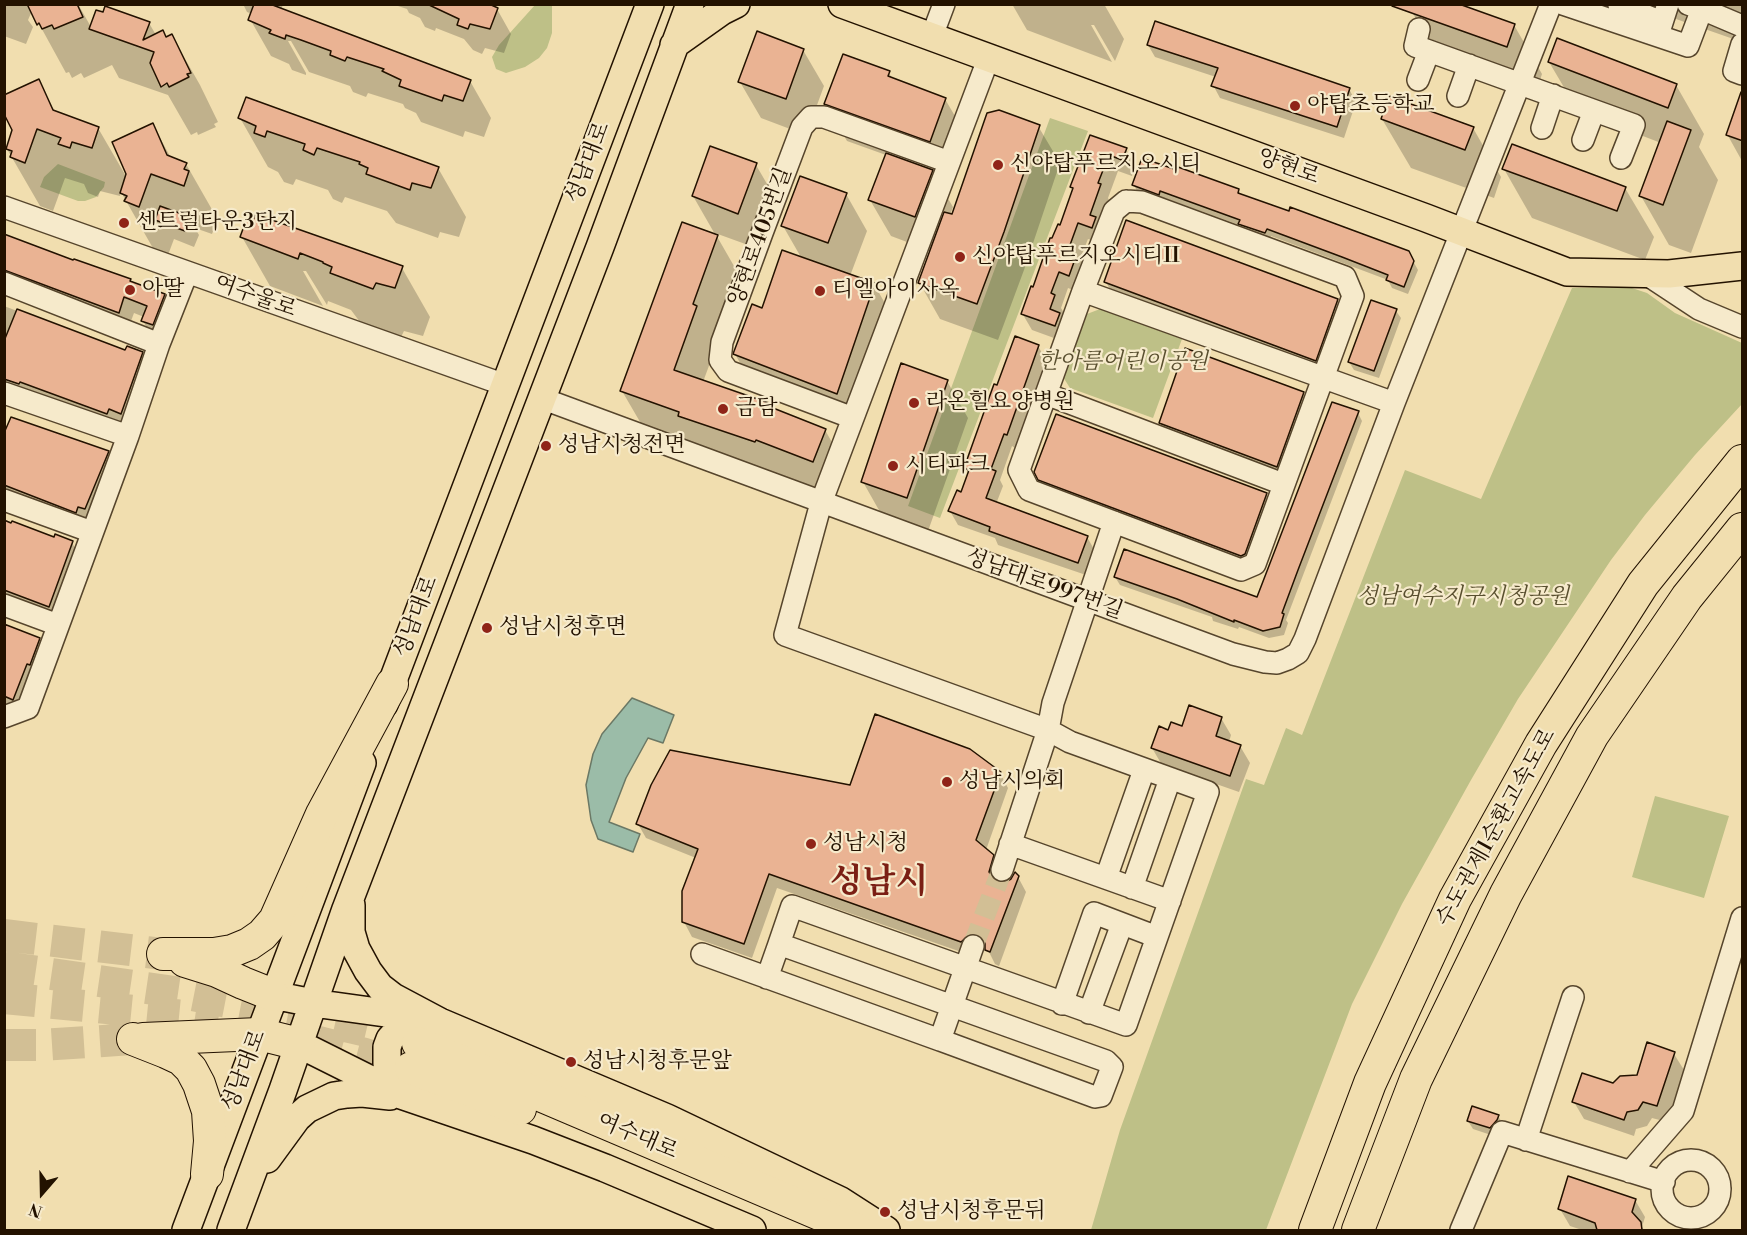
<!DOCTYPE html>
<meta charset="utf-8">
<style>
body{margin:0}
#map{position:relative;width:1747px;height:1235px;overflow:hidden;background:#f1deaf;font-family:"Libre Bodoni",serif}
canvas{display:block}
.frame{position:absolute;inset:0;border:6px solid #231200;pointer-events:none}
.north{position:absolute;left:12px;top:1163px;width:60px;height:60px;-webkit-text-stroke:4px #f6eacb;paint-order:stroke;rotate:200deg;font-size:16px;font-weight:700;line-height:24px;text-align:center;color:#231200}
.north::after{content:'';display:block;margin:auto;width:21px;height:27px;background:#231200;clip-path:polygon(50% 0,100% 100%,50% 72%,0 100%)}
</style>
<div id="map">
<canvas width="1747" height="1235"></canvas>
<div class="frame"></div>
<div class="north">N</div>
</div>
<script>
const context = document.querySelector('canvas').getContext('2d');
context.lineJoin = 'round';
function fill(path, color) {
  context.fillStyle = color;
  context.fill(path, 'evenodd');
}
function toPath(rows) {
  const path = new Path2D();
  for (const r of rows) {
    if (r.length === 3) {
      path.moveTo(r[0] + r[2], r[1]);
      path.arc(r[0], r[1], r[2], 0, 2 * Math.PI);
      continue;
    }
    path.moveTo(r[0], r[1]);
    for (let i = 2; i < r.length; i += 2) path.lineTo(r[i], r[i + 1]);
  }
  return path;
}
function trace(path, color, width, dash) {
  context.strokeStyle = color;
  context.lineWidth = width;
  context.lineCap = dash ? 'butt' : 'round';
  context.setLineDash(dash || []);
  context.stroke(path);
}
function write(font, color, halo, rows, align = 'center') {
  context.font = font + ' "Libre Bodoni","Noto Serif KR",serif';
  context.lineWidth = 4.5;
  context.setLineDash([]);
  context.textBaseline = 'middle';
  context.strokeStyle = halo;
  context.fillStyle = color;
  for (const [text, x, y, turn = 0] of rows) {
    context.save();
    context.translate(x, y);
    context.rotate((+turn || 0) * Math.PI / 180);
    context.textAlign = isNaN(turn) ? turn : align;
    if (halo) context.strokeText(text, 0, 0);
    context.fillText(text, 0, 0);
    context.restore();
  }
}
const green = toPath([
 [535,5,552,5,552,33,547,48,539,58,525,67,506,73,496,69,492,57,499,45],
 [1050,118,1088,131,940,518,908,506],
 [58,164,105,182,104,187,96,197,85,201,78,201,40,187,44,177],
 [1629,287,1647,293,1675,313,1742,343,1742,404,1695,455,1645,515,1611,560,1518,699,1471,780,1402,904,1352,1004,1266,1230,1091,1230,1120,1130,1246,779,1264,785,1286,728,1302,735,1405,470,1481,499,1572,288],
 [1100,309,1182,339,1153,418,1070,388,1063,377,1087,314],
 [1655,796,1729,816,1704,898,1632,877]
]);
const water = toPath([
 [632,698,674,715,663,743,648,738,626,778,609,822,640,834,633,852,598,839,591,820,586,785,593,754,602,734,632,698]
]);
const shadow = toPath([
 [4,4,78,4,91,27,149,23,156,35,166,38,172,36,200,85,218,122,214,124,216,127,198,135,197,132,191,135,168,95,119,78,112,65,84,78,81,73,72,78,69,72,66,73,32,11,28,20,33,27,26,44,4,36],
 [243,4,283,4,281,11,470,81,491,118,484,137,465,131,463,137,421,122,416,113,405,108,403,104,368,93,366,97,353,92,350,86,309,72,291,41,288,41,306,73,306,75,292,70,289,64,271,56,250,19,252,14,247,12],
 [392,4,484,4,497,9,511,34,504,53,485,48,482,54,473,50,464,39,436,28,435,31,425,27,420,18,409,13,407,9],
 [1012,4,1104,4,1124,39,1115,61,1094,25,1091,25,1112,62,1027,30],
 [1633,4,1742,4,1742,42],
 [1412,12,1514,25,1542,74,1535,95,1441,62],
 [1148,45,1349,89,1356,102,1344,138,1220,98,1213,85,1216,77,1155,57],
 [803,50,824,86,806,135,761,118,740,82],
 [1549,62,1676,85,1704,134,1699,147,1718,180,1691,253,1669,245,1641,196,1661,143,1578,111],
 [889,73,893,80,945,99,966,135,951,177,931,170,953,207,950,215,953,216,1038,126,1060,163,1024,270,998,340,940,319,919,282,931,251,891,236,870,200,886,155,847,141,826,104],
 [38,81,56,113,98,128,127,178,153,125,171,158,186,164,214,213,217,221,212,234,195,228,199,235,194,247,174,239,168,255,154,250,121,192,120,196,100,191,98,197,88,193,84,184,65,178,53,211,40,206,7,149],
 [1742,116,1742,161,1727,134],
 [240,118,438,168,466,217,459,237,440,232,438,238,396,223,387,211,345,197,342,203,333,199,328,190,296,179,293,185,284,182,278,172,268,167],
 [1382,119,1473,128,1501,177,1494,198,1411,168],
 [1091,137,1126,149,1135,166,1132,176,1118,171,1108,198,1110,202,1101,244,1088,239,1080,259,1083,264,1078,292,1068,288,1061,308,1064,313,1062,319,1069,331,1065,342,1032,330,1022,313,1060,227,1074,192,1071,187],
 [756,165,777,201,759,249,715,233,738,273,717,344,703,382,768,405,770,409,825,430,846,467,834,497,643,427,622,391,716,236,693,196],
 [1504,169,1625,188,1654,237,1645,260,1532,218],
 [1134,185,1238,190,1241,195,1413,261,1418,270,1408,294,1392,288,1388,280,1271,236,1269,241,1245,232,1242,226,1165,198,1163,202,1138,193],
 [846,194,867,231,850,276,874,284,895,321,858,430,756,391,735,354,763,310,802,259,783,226],
 [4,237,130,280,131,283,164,295,174,312,152,337,143,321,144,317,134,313,128,329,4,283],
 [242,237,402,268,430,317,423,336,404,331,401,337,360,322,351,310,328,301,327,305,306,271,303,271,323,306,270,286],
 [1105,281,1337,300,1342,308,1320,368,1110,289],
 [4,306,126,352,142,354,151,370,131,430,4,387],
 [1396,311,1401,318,1379,378,1354,370,1349,362],
 [1038,346,1046,360,1015,448,1012,446,1000,480,1003,486,996,504,1087,537,1095,551,1086,575,998,545,995,538,958,525,950,511,962,494,969,474,965,468,998,387],
 [947,381,968,418,927,534,884,519,863,482],
 [1303,394,1308,402,1281,474,1165,431,1160,423],
 [1358,413,1362,421,1302,578,1286,620,1288,623,1284,635,1269,638,1239,627,1238,629,1213,621,1212,617,1120,585,1115,577,1258,599],
 [4,444,108,452,118,469,85,528,4,497],
 [1036,472,1266,495,1271,503,1249,562,1044,488],
 [4,522,55,539,72,543,82,559,58,622,4,602],
 [4,625,39,639,49,656,23,716,4,709],
 [1221,718,1231,735,1229,742,1240,746,1250,763,1239,792,1162,765,1152,748,1169,732],
 [1000,773,1008,788,986,850,992,856,1001,870,998,882,1004,884,1018,877,1026,892,999,966,995,964,987,948,979,948,970,955,777,888,752,958,692,937,684,922,696,858,646,838,638,824,851,786],
 [1674,1054,1684,1070,1667,1122,1652,1118,1647,1126,1636,1129,1634,1136,1584,1119,1574,1102,1638,1076],
 [1498,1116,1503,1124,1494,1136,1473,1129,1468,1121],
 [1635,1200,1645,1217,1642,1227,1644,1230,1582,1230,1570,1226,1560,1209]
]);
const building = toPath([
 [27,4,77,4,83,17,54,29,52,25,42,29,39,23,37,25,27,4],
 [254,4,270,4,471,80,463,101,444,95,442,101,399,86,401,80,382,71,384,69,347,57,345,61,330,55,331,51,301,40,286,35,285,39,269,33,271,30,248,20,254,4],
 [427,4,489,4,498,8,490,29,470,24,468,29,457,25,459,19,427,4],
 [1393,4,1459,4,1515,24,1507,47,1392,6,1393,4],
 [105,6,150,22,143,40,163,30,166,37,172,34,191,73,187,74,189,77,169,87,167,83,161,87,150,63,154,52,89,29,96,10,103,12,105,6],
 [1155,21,1350,88,1337,127,1211,86,1218,68,1147,45,1155,21],
 [757,31,804,49,786,99,738,82,757,31],
 [1557,38,1677,84,1668,108,1548,62,1557,38],
 [843,54,890,71,888,76,946,98,930,142,824,104,843,54],
 [39,79,53,110,99,127,92,148,72,142,70,148,58,144,61,138,37,129,25,163,10,157,12,151,6,149,12,130,4,114,4,95,39,79],
 [1741,92,1743,92,1743,141,1726,135,1741,92],
 [1389,96,1474,127,1465,150,1381,119,1389,96],
 [246,97,439,167,431,188,412,183,410,190,366,174,368,168,359,164,360,162,317,148,314,155,303,150,305,144,267,131,265,137,254,133,256,126,238,118,246,97],
 [999,110,1040,125,1004,232,977,304,918,283,944,212,952,214,987,113,999,110],
 [1667,121,1691,130,1663,205,1639,196,1667,121],
 [153,123,167,155,187,163,184,169,189,171,184,186,151,174,139,207,124,201,127,196,120,193,126,174,112,142,153,123],
 [1090,135,1127,148,1122,160,1109,155,1098,183,1101,184,1090,215,1096,217,1092,228,1078,223,1070,245,1074,246,1069,261,1074,262,1069,276,1059,272,1051,293,1055,295,1050,309,1060,313,1055,326,1021,314,1031,286,1033,287,1050,238,1052,238,1058,224,1060,225,1073,188,1070,187,1090,135],
 [1512,144,1626,187,1617,211,1502,169,1512,144],
 [710,146,757,163,738,214,692,196,710,146],
 [886,153,933,170,915,217,868,200,886,153],
 [1142,158,1177,170,1178,167,1239,189,1238,193,1289,211,1290,207,1409,251,1414,261,1404,287,1386,280,1388,275,1342,257,1267,229,1265,233,1238,224,1240,220,1160,191,1159,195,1132,185,1142,158],
 [800,176,847,193,828,243,781,226,800,176],
 [160,206,190,217,185,231,155,220,160,206],
 [255,214,403,266,395,288,376,283,373,289,330,273,332,267,323,263,323,262,300,253,298,259,240,237,247,218,253,221,255,214],
 [1126,220,1338,299,1316,361,1104,282,1126,220],
 [682,222,718,235,693,304,697,306,674,370,769,403,768,406,826,429,813,462,756,440,755,442,678,416,679,412,620,391,682,222],
 [4,234,73,260,74,259,131,279,130,281,165,294,153,325,141,321,147,306,124,297,119,313,4,270,4,234],
 [782,250,875,283,837,394,733,354,752,304,762,308,782,250],
 [1371,300,1397,309,1374,371,1348,362,1371,300],
 [17,309,125,350,127,346,143,352,121,414,109,409,107,414,20,382,19,384,4,379,4,341,17,309],
 [1015,336,1039,345,1007,435,1004,434,991,469,996,471,986,498,1088,536,1078,563,989,531,990,527,948,511,957,490,961,492,969,470,964,468,994,384,997,385,1015,336],
 [1185,348,1304,392,1277,467,1159,423,1185,348],
 [901,363,948,380,907,498,861,482,901,363],
 [1332,402,1359,411,1298,570,1282,613,1284,614,1280,627,1263,631,1234,620,1234,622,1177,599,1114,577,1124,549,1257,597,1332,402],
 [1056,414,1267,493,1245,554,1241,556,1038,480,1034,472,1056,414],
 [11,417,109,451,85,509,78,507,76,513,4,485,4,433,11,417],
 [4,520,11,523,12,521,54,537,55,534,73,541,49,607,4,590,4,520],
 [4,624,40,638,30,665,27,664,13,700,4,696,4,624],
 [1189,705,1222,717,1216,736,1241,745,1230,776,1151,748,1159,726,1168,730,1171,722,1182,726,1189,705],
 [875,714,970,749,1001,772,976,840,994,855,989,872,993,879,1004,883,1011,879,1015,872,1019,876,990,952,985,950,985,943,978,934,970,934,961,942,769,874,744,944,682,922,682,891,698,849,636,824,651,785,670,750,850,785,875,714],
 [1647,1042,1675,1052,1657,1106,1643,1102,1638,1110,1627,1112,1624,1120,1572,1102,1582,1073,1613,1083,1620,1076,1637,1075,1647,1042],
 [1472,1106,1499,1115,1497,1120,1490,1128,1467,1121,1472,1106],
 [1568,1176,1636,1199,1632,1212,1641,1222,1642,1230,1597,1230,1595,1223,1558,1209,1568,1176]
]);
const minorTunnel = toPath([
 [973,946,1002,870]
]);
const highwayTunnel = toPath([
 [4,935,163,954],
 [4,967,187,994,315,1019,418,1043],
 [4,998,186,1016,218,1021],
 [311,1040,365,1054,411,1068],
 [4,1045,41,1045,133,1039]
]);
const minor = toPath([
 [1563,4,1688,46,1702,9,1688,4],
 [1619,5,1662,22],
 [1702,9,1742,26],
 [1419,29,1415,46,1634,125,1621,158],
 [1658,35,1668,4],
 [932,36,944,4],
 [1742,44,1734,71,1742,74],
 [1418,80,1429,51],
 [1458,96,1469,65],
 [1542,128,1553,95],
 [1583,140,1594,111],
 [1126,201,1142,202,1345,277,1353,296,1255,564,1241,570,1029,490,1019,470,1083,291,1114,211,1126,201],
 [4,207,505,385],
 [1646,274,1699,309,1742,327],
 [4,283,159,344],
 [1083,291,1394,403],
 [4,393,128,436],
 [1046,394,1283,484],
 [541,398,1233,654,1265,662,1277,663,1288,659,1298,653,1305,639,1394,403,1551,4],
 [853,418,728,371,720,360,722,342,762,233,802,127,811,117,824,117,949,162],
 [4,500,92,532],
 [4,605,58,625],
 [4,717,28,708,128,436,159,344,187,273],
 [1010,844,1170,901],
 [1002,870,1048,730,1053,703,1114,522],
 [1106,878,1144,770],
 [1132,888,1170,779],
 [779,944,792,906,1126,1025,1208,792,1070,742,1048,730,785,635,821,503,989,57],
 [702,954,940,1040,973,946],
 [767,978,779,944,1106,1061,1112,1067,1101,1096,1095,1097,940,1040],
 [1062,1004,1094,913,1157,937],
 [1089,1013,1122,924],
 [1526,1140,1573,997],
 [1691,1189,29],
 [1630,1172,1683,1111,1742,918],
 [1461,1230,1502,1132,1664,1182]
]);
const major = toPath([
 [842,4,1426,218,1567,272,1669,274,1742,266],
 [674,45,722,11,736,4],
 [384,704,650,4],
 [351,905,351,932,356,949,368,971,380,987,393,997,440,1022,667,1118,841,1201,886,1230],
 [273,995,313,1003,414,1017],
 [299,1044,401,1095,533,1140,605,1168,752,1230],
 [411,1096,399,1085,390,1071,387,1064,387,1047,390,1039,400,1028,414,1022,430,1022],
 [267,1159,297,1118,307,1109,334,1096,347,1094,362,1093,390,1096],
 [186,1230,362,763],
 [231,1230,283,1090,346,909,600,247,690,4]
]);
const highway = toPath([
 [163,954,214,954,232,951,249,944,262,935,275,920,322,814,392,684],
 [185,961,217,971,243,983,273,995],
 [133,1039,166,1052,181,1059,191,1069,199,1084,208,1111,210,1141,207,1174],
 [143,1039,259,1034,299,1044],
 [418,1043,857,1230],
 [411,1068,520,1109],
 [1315,1230,1370,1083,1455,899,1541,744,1643,584,1742,461],
 [1358,1230,1416,1079,1506,894,1592,736,1687,597,1742,529]
]);
const markers = [
 [1295,106,6,"#8f2418"],
 [998,165,6,"#8f2418"],
 [124,223,6,"#8f2418"],
 [960,257,6,"#8f2418"],
 [130,290,6,"#8f2418"],
 [820,291,6,"#8f2418"],
 [914,403,6,"#8f2418"],
 [723,409,6,"#8f2418"],
 [546,446,6,"#8f2418"],
 [893,466,6,"#8f2418"],
 [487,628,6,"#8f2418"],
 [947,782,6,"#8f2418"],
 [811,844,6,"#8f2418"],
 [571,1062,6,"#8f2418"],
 [885,1212,6,"#8f2418"]
];
const poiNames = [
 ["야탑초등학교",1307,106],
 ["신야탑푸르지오시티",1010,165],
 ["센트럴타운3단지",136,223],
 ["신야탑푸르지오시티II",972,257],
 ["아딸",142,290],
 ["티엘아이사옥",832,291],
 ["라온힐요양병원",926,403],
 ["금담",735,409],
 ["성남시청전면",558,446],
 ["시티파크",905,466],
 ["성남시청후면",499,628],
 ["성남시의회",959,782],
 ["성남시청",823,844],
 ["성남시청후문앞",583,1062],
 ["성남시청후문뒤",897,1212]
];
const streetNames = [
 ["성남대로",589,163,-69],
 ["양현로",1288,168,20],
 ["양현로405번길",761,237,-70],
 ["여수울로",255,297,20],
 ["성남대로997번길",1044,585,20],
 ["성남대로",417,617,-69],
 ["수도권제1순환고속도로",1497,828,-61],
 ["성남대로",245,1071,-69],
 ["여수대로",637,1137,23]
];
const parkNames = [
 ["한아름어린이공원",1123,363],
 ["성남여수지구시청공원",1463,598]
];
const townNames = [
 ["성남시",879,884]
];
fill(green, '#bec087');
fill(water, '#9bbca8');
trace(water, '#6b7865', 1.5);
fill(shadow, '#0003');
fill(building, '#eab393');
trace(building, '#231200', 1.5);
trace(minorTunnel, '#d2bf95', 21, [21, 10]);
trace(highwayTunnel, '#d2bf95', 32, [32, 16]);
trace(minor, '#56452c', 24);
trace(major, '#231200', 30);
trace(highway, '#231200', 34);
trace(minor, '#f6eacb', 21);
trace(major, '#f1deaf', 27);
trace(highway, '#f1deaf', 32);
for (const [x, y, r, color] of markers) {
  const dot = new Path2D();
  dot.arc(x, y, r, 0, 2 * Math.PI);
  context.fillStyle = color;
  context.fill(dot);
  trace(dot, '#f6eacb', 2);
}
write('22px', '#231200', '#f6eacb', poiNames, 'left');
write('22px', '#231200', '#f6eacb', streetNames);
write('italic 22px', '#594f2f', '#f6eacb', parkNames);
write('bold 34px', '#7a1f14', '#f6eacb', townNames);
</script>
